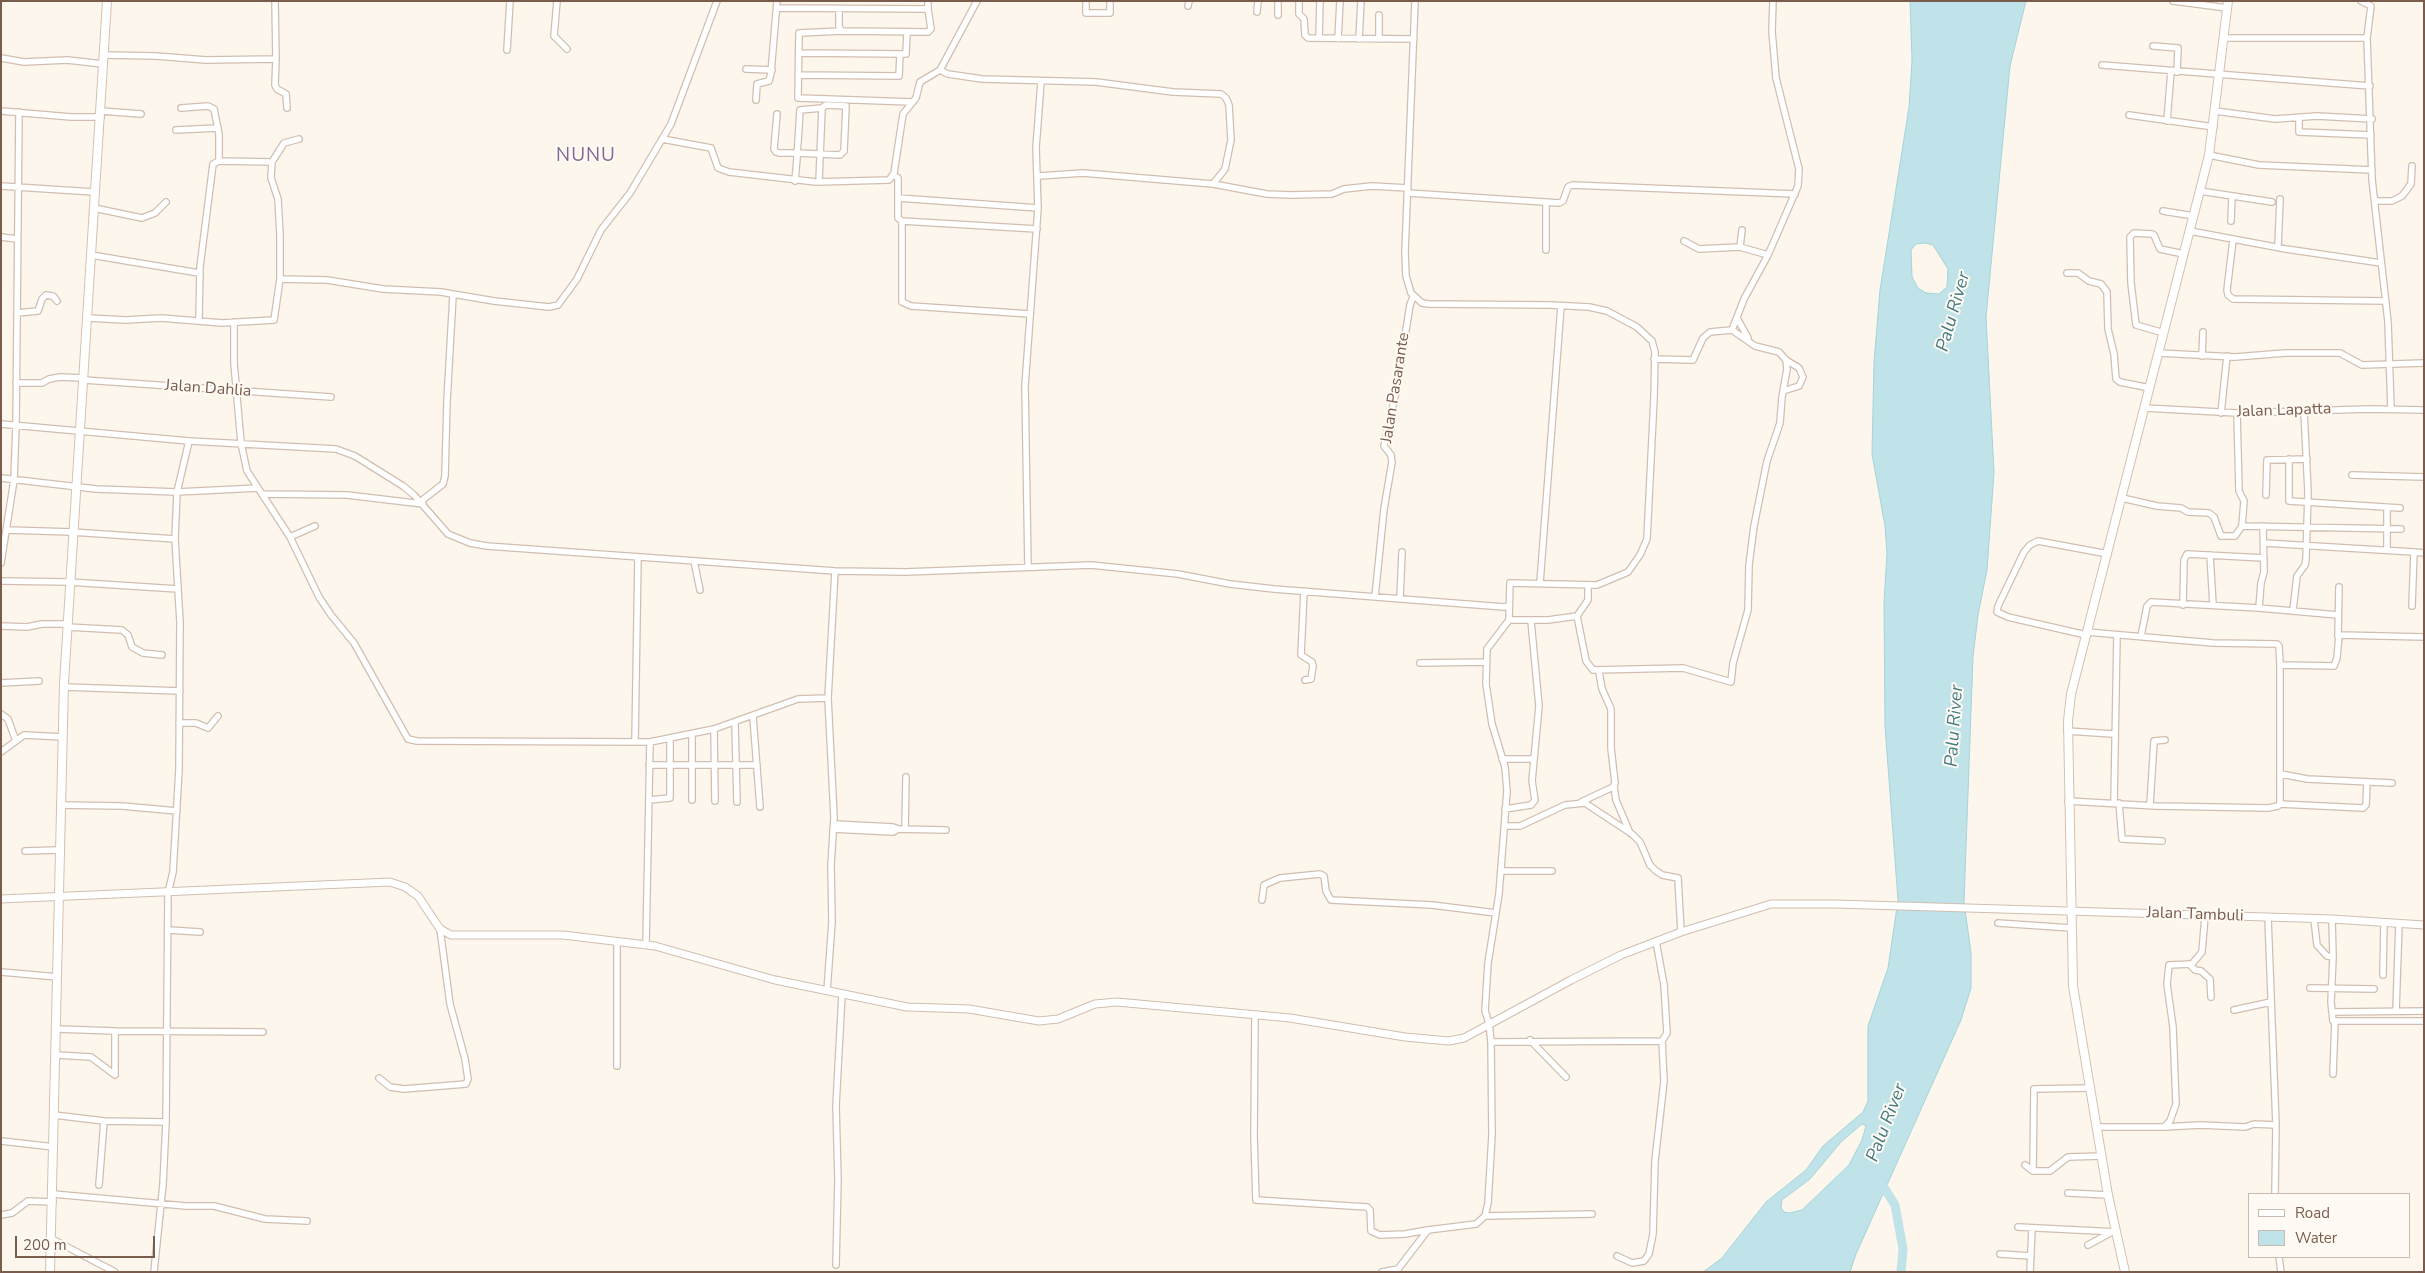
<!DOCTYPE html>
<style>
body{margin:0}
#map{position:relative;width:2425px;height:1273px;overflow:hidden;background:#fdf6ec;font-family:"Nunito Sans",sans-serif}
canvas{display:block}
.frame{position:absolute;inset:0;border:2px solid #7a5c4d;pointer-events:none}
.legend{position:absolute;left:2248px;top:1193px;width:162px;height:65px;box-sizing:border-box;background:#fffaf3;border:1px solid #cabbb1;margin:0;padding:6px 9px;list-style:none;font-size:15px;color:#7a5c4d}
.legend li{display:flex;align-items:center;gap:10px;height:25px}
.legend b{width:25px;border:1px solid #cabbb1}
.scale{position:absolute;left:15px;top:1236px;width:140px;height:22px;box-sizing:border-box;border:2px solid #7a5c4d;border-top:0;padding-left:6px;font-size:15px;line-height:18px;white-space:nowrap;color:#7a5c4d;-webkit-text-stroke:4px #fffaf3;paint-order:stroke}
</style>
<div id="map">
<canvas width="2425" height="1273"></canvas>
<div class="frame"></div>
<ul class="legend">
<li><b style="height:6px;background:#fff"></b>Road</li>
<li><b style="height:14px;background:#bfe3e8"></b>Water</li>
</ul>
<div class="scale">200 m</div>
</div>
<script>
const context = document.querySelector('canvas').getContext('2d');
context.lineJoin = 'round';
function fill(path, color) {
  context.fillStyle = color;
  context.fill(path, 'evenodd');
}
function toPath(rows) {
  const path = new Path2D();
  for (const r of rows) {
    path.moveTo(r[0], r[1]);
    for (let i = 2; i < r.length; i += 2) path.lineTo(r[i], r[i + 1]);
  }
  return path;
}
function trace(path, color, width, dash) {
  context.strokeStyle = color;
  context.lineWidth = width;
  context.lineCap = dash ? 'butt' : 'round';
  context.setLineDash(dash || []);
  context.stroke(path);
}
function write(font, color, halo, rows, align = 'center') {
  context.font = font + ' "Nunito Sans",sans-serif';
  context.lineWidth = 4;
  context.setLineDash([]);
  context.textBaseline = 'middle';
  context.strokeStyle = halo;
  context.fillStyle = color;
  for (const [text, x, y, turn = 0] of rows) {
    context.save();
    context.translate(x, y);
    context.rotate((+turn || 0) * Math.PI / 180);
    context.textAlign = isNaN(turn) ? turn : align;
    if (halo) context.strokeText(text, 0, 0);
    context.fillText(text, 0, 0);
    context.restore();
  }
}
const water = toPath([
 [1910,1,2026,1,2010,66,1986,317,1994,472,1987,570,1978,615,1973,657,1964,902,1971,953,1971,988,1961,1020,1856,1254,1850,1272,1703,1272,1722,1258,1766,1202,1806,1170,1823,1146,1863,1112,1868,1101,1868,1026,1888,968,1898,900,1885,726,1884,603,1887,553,1885,526,1872,454,1874,362,1880,290,1909,107,1912,60,1910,1],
 [1925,243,1933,245,1948,269,1947,287,1939,294,1926,293,1918,288,1912,277,1911,250,1916,244,1925,243],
 [1862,1124,1866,1126,1862,1140,1849,1165,1802,1210,1789,1213,1784,1212,1781,1208,1782,1200,1810,1179,1841,1142,1862,1124]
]);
const river = toPath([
 [1878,1178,1895,1205,1903,1249,1901,1272]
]);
const minor = toPath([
 [557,1,554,36,567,49],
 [1086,1,1086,13,1110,13,1110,1],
 [1299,1,1299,14,1304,19,1305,35,1308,38,1414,39],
 [2173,1,2227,8],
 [2361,1,2371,6,2367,38,2372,179,2388,322,2391,409],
 [1188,6,1189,1],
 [777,8,928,9,928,1],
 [839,9,839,27,842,31,928,32,931,29,928,9],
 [1257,12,1258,1],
 [1278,15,1278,1],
 [842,31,799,33,798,98,912,102],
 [1319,38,1320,1],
 [2223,38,2367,38],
 [1338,39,1340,1],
 [1359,39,1361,1],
 [1379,39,1379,15],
 [2153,46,2178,48,2177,72],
 [507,50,510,1],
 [799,53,906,54,907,32],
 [104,55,156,56,206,60,276,59,275,1],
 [1,58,24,62,67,60,103,64],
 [276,59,275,85,277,89,286,94,287,108],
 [2102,65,2370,86],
 [746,69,772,70],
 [940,70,948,74,982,79,1096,82,1173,92,1221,94,1226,98,1229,105,1231,140,1225,169,1213,184],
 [798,75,899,76,900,54],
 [756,100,757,84,769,81,771,73,777,1],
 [181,108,208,106,214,109,219,134,219,161],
 [1,111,71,117,101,117],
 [101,111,141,114],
 [2215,111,2275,119,2317,116,2372,119],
 [777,114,774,149,776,152,779,153,797,153,840,155,844,151,846,106,826,105,822,108,800,110,798,142,797,153,797,158,795,181],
 [2129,115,2214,127],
 [2299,118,2299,132,2371,135],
 [2167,121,2171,71],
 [176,130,218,128],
 [662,139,711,148,718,168,729,172,816,182,889,180,894,173,903,114,916,98,920,82,940,70,977,1],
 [2209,155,2259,165,2372,170],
 [272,162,284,143,299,139],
 [893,175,898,178,898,218,902,221,1037,229],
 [1039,176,1083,173,1213,184,1267,194,1291,195,1332,194,1344,189,1372,186,1408,188],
 [819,182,822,108],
 [1,186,94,192],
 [2200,191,2272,202],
 [1408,193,1559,203,1563,201,1568,187,1572,185,1795,194],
 [898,198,1038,208],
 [2375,201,2392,201,2402,196,2411,184,2412,166],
 [1546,202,1546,250],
 [94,208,142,218,155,213,166,202],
 [2163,211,2194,216],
 [902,221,902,302,911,306,1030,314],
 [2231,221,2232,197],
 [2190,231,2286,249,2381,263],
 [1,237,17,239],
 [2233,240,2227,290,2228,295,2233,299,2386,301],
 [1684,241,1699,249,1740,247,1768,255],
 [1740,247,1742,230],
 [2278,247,2280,199],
 [91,255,199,273],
 [2067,273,2078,273,2089,281,2101,284,2107,292,2108,329,2114,354,2116,379,2120,382,2150,388],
 [280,279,327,280,383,289,441,292,494,301,549,307,558,305,577,279,601,230,630,193,671,124,717,1],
 [17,313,38,311,42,299,46,295,53,296,57,301],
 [88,318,126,320,161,318,222,323,274,320,280,279,280,235,278,199,271,178,272,162,219,161,213,164,200,267,199,321],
 [1737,318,1748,338],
 [234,322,234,363,241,443,247,471,290,537,319,597,331,615,354,643,408,739,417,741,650,742,714,729,798,699,828,698],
 [2164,333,2136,325,2131,283,2130,237,2134,233,2152,234,2154,235,2160,249,2184,254],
 [2159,353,2235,357,2285,353,2340,353,2362,365,2424,363],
 [2202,356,2203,332],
 [1654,359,1693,360,1703,338,1710,332,1732,330,1744,299,1768,255,1798,186,1799,169,1776,78,1772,31,1773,1],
 [84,380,331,397],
 [16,383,42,383,49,379,60,377,84,378],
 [1783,391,1799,386,1803,377,1799,368,1786,360],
 [2145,408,2237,413,2369,409,2424,410],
 [2221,413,2227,356],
 [1,424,189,441,336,449,355,456,403,486,414,495,448,534,470,543,487,546,835,571,905,572,1091,565,1178,574,1230,584,1274,589,1504,607,1509,606],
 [2289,459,2289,501,2400,508],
 [2352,475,2424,477],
 [1,478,96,489,177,492,258,488],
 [262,494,347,495,423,504],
 [2266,495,2267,460,2307,459],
 [2122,498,2157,506,2181,508,2188,512,2209,513,2214,517,2221,536,2235,536,2242,526,2244,501,2239,491,2237,413],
 [420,502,443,484,445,476,447,401,453,295],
 [2242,526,2401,529],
 [7,530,72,532,175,539],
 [290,537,315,526],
 [2264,543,2414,552,2412,606],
 [2387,549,2387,508],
 [2414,552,2424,553],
 [2210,555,2213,605],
 [694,561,700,590],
 [1,563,14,480,16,425,19,112],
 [1028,567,1025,386,1038,208,1036,148,1041,82],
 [1,581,69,582,178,589],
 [1540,583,1561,306],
 [1304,591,1301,655,1312,662,1313,666,1311,679,1305,680],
 [1375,597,1384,509,1392,462,1391,455,1384,446,1396,392,1410,305,1413,297],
 [1400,599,1402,552],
 [2183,605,2184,560,2187,554,2264,558],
 [2259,608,2261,583,2264,572,2263,526],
 [2293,610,2297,576,2305,565,2306,559,2308,492,2304,411],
 [1577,616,1586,661,1593,670,1683,668,1731,682,1733,663,1748,610,1749,565,1754,526,1767,461,1780,423,1782,397,1787,369,1786,360,1779,352,1755,346,1732,330],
 [1509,620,1548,620,1577,616,1588,600,1588,585],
 [1,626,27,627,42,624,67,624],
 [67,627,122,630,128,635,132,647,143,653,162,655],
 [2087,632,2213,643,2277,644,2279,646,2280,665],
 [2086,635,2008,617,1997,612,1998,606,2024,552,2030,545,2038,541,2108,554],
 [2141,636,2147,606,2151,602,2259,608,2338,615],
 [2338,636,2339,587],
 [1420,663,1486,662],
 [1,683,39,681],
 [64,687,180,691],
 [1,714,8,719,16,741],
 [753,717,760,807],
 [735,722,737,802],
 [179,723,196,723,208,728,218,716],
 [714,729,715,801],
 [2067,731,2113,734],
 [692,734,692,800],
 [635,742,638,557],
 [1,752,24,735,63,737],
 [1502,759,1533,759],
 [649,765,757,765],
 [2281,774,2307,779,2392,783],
 [1614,786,1616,800,1630,833],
 [649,800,670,798,670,738],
 [2068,801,2156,806,2268,808,2278,806,2280,804,2280,665,2334,666,2337,658,2339,635,2424,637],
 [1581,802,1613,787,1615,783,1611,748,1611,709,1602,689,1599,672],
 [2114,803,2117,635],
 [2119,803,2122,839,2162,841],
 [2280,804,2363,808,2366,805,2367,782],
 [60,805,122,806,177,811],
 [2150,805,2154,741,2165,740],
 [1505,809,1531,805,1535,800,1532,781,1539,706,1531,621],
 [834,824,893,827,898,829,946,830],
 [1505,826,1520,826,1565,805,1585,803,1632,834,1640,842,1650,865,1655,870,1662,875,1678,878,1681,932],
 [833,829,893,832,898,829],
 [905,829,906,777],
 [25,851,59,850],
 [1501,871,1552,871],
 [1262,900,1264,885,1280,878,1320,874,1324,876,1326,891,1331,900,1432,905,1496,913],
 [2268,918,2276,1125,2275,1194],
 [2314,919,2317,945,2327,956,2333,957,2331,1002,2333,1021,2424,1021],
 [2332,919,2333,957],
 [1998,923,2071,928],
 [168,930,200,932],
 [646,945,650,742],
 [2189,964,2195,970,2201,971,2210,979,2211,997],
 [1,972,58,977],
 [2383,975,2384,922],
 [2310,988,2374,989],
 [827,991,832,922,831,865,834,817,828,698,835,571],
 [2234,1010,2271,1002],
 [2396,1011,2399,923],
 [2332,1012,2424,1011],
 [1255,1015,1254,1136,1256,1200,1367,1207,1370,1210,1371,1231,1380,1235,1405,1234,1428,1230],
 [57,1029,115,1031],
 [1530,1040,1566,1077],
 [1491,1042,1662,1041],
 [56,1055,91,1057,115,1075,115,1031,263,1032],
 [617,1066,617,941],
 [2333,1074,2335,1021],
 [379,1078,390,1087,404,1089,466,1084,468,1079,465,1059,450,1004,440,929],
 [54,1115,104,1121,166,1122],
 [2097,1127,2164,1127,2170,1121,2176,1104,2173,1027,2167,984,2169,965,2192,964,2202,952,2205,916],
 [2164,1127,2201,1125,2245,1127,2254,1124,2276,1125],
 [1,1141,54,1147],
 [2025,1165,2033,1171,2050,1171,2068,1157,2102,1156],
 [2033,1171,2034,1089,2091,1088],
 [99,1185,104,1121],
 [2068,1193,2108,1195],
 [53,1194,186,1206,214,1206,265,1219,307,1221],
 [1,1215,12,1213,28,1201,53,1202],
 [1485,1216,1592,1214],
 [2018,1227,2117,1232],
 [52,1239,115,1272],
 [2088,1245,2112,1232],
 [2000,1254,2031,1256],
 [1617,1256,1632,1263,1644,1261,1649,1254,1653,1234,1655,1161,1664,1081,1662,1041,1667,1033,1664,985,1656,941],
 [2279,1257,2281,1272],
 [836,1265,838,1179,836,1106,842,994],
 [154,1272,163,1184,166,1122,168,893,173,872,179,769,180,622,175,539,177,492,189,441],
 [1382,1272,1398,1269],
 [1398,1272,1398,1269,1428,1230,1476,1224,1485,1216,1488,1203,1492,1135,1491,1042,1489,1023,1485,1011,1488,963,1499,894,1507,791,1505,767,1492,724,1486,684,1487,649,1509,620,1510,583,1597,585,1628,572,1640,555,1647,539,1654,398,1655,352,1652,341,1637,327,1607,311,1589,307,1550,305,1429,304,1422,303,1411,293,1406,276,1405,252,1415,1],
 [2030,1272,2032,1229]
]);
const tertiary = toPath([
 [1,899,390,882,405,887,418,896,440,929,451,935,563,935,655,946,775,980,907,1007,969,1009,1039,1021,1058,1019,1095,1004,1117,1002,1290,1018,1405,1037,1449,1041,1464,1038,1571,980,1621,955,1681,932,1771,904,1835,904,2332,919,2424,925]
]);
const secondary = toPath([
 [50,1272,64,683,107,1],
 [2125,1272,2108,1195,2073,986,2068,721,2071,694,2209,155,2228,1]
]);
const streetNames = [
 ["Jalan Pasarante",1396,388,-81],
 ["Jalan Dahlia",208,389,4],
 ["Jalan Lapatta",2284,411,-2],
 ["Jalan Tambuli",2195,915,2]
];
const waterNames = [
 ["Palu River",1954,312,-74],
 ["Palu River",1955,726,-86],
 ["Palu River",1887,1123,-69]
];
const quarterNames = [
 ["NUNU",586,156]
];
fill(water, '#bfe3e8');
trace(water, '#a5d3da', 1);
trace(river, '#bfe3e8', 9);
trace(minor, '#d1beb0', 8);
trace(tertiary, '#d1beb0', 9);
trace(secondary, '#d6c0b0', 10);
trace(minor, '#fff', 5.5);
trace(tertiary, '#fff', 7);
trace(secondary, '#fff', 8);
write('16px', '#7a5c4d', '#fffaf3', streetNames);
write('italic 18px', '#437c86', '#fffaf3', waterNames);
context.letterSpacing = '1px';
write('19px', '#846695', '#fffaf3', quarterNames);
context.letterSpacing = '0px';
</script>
